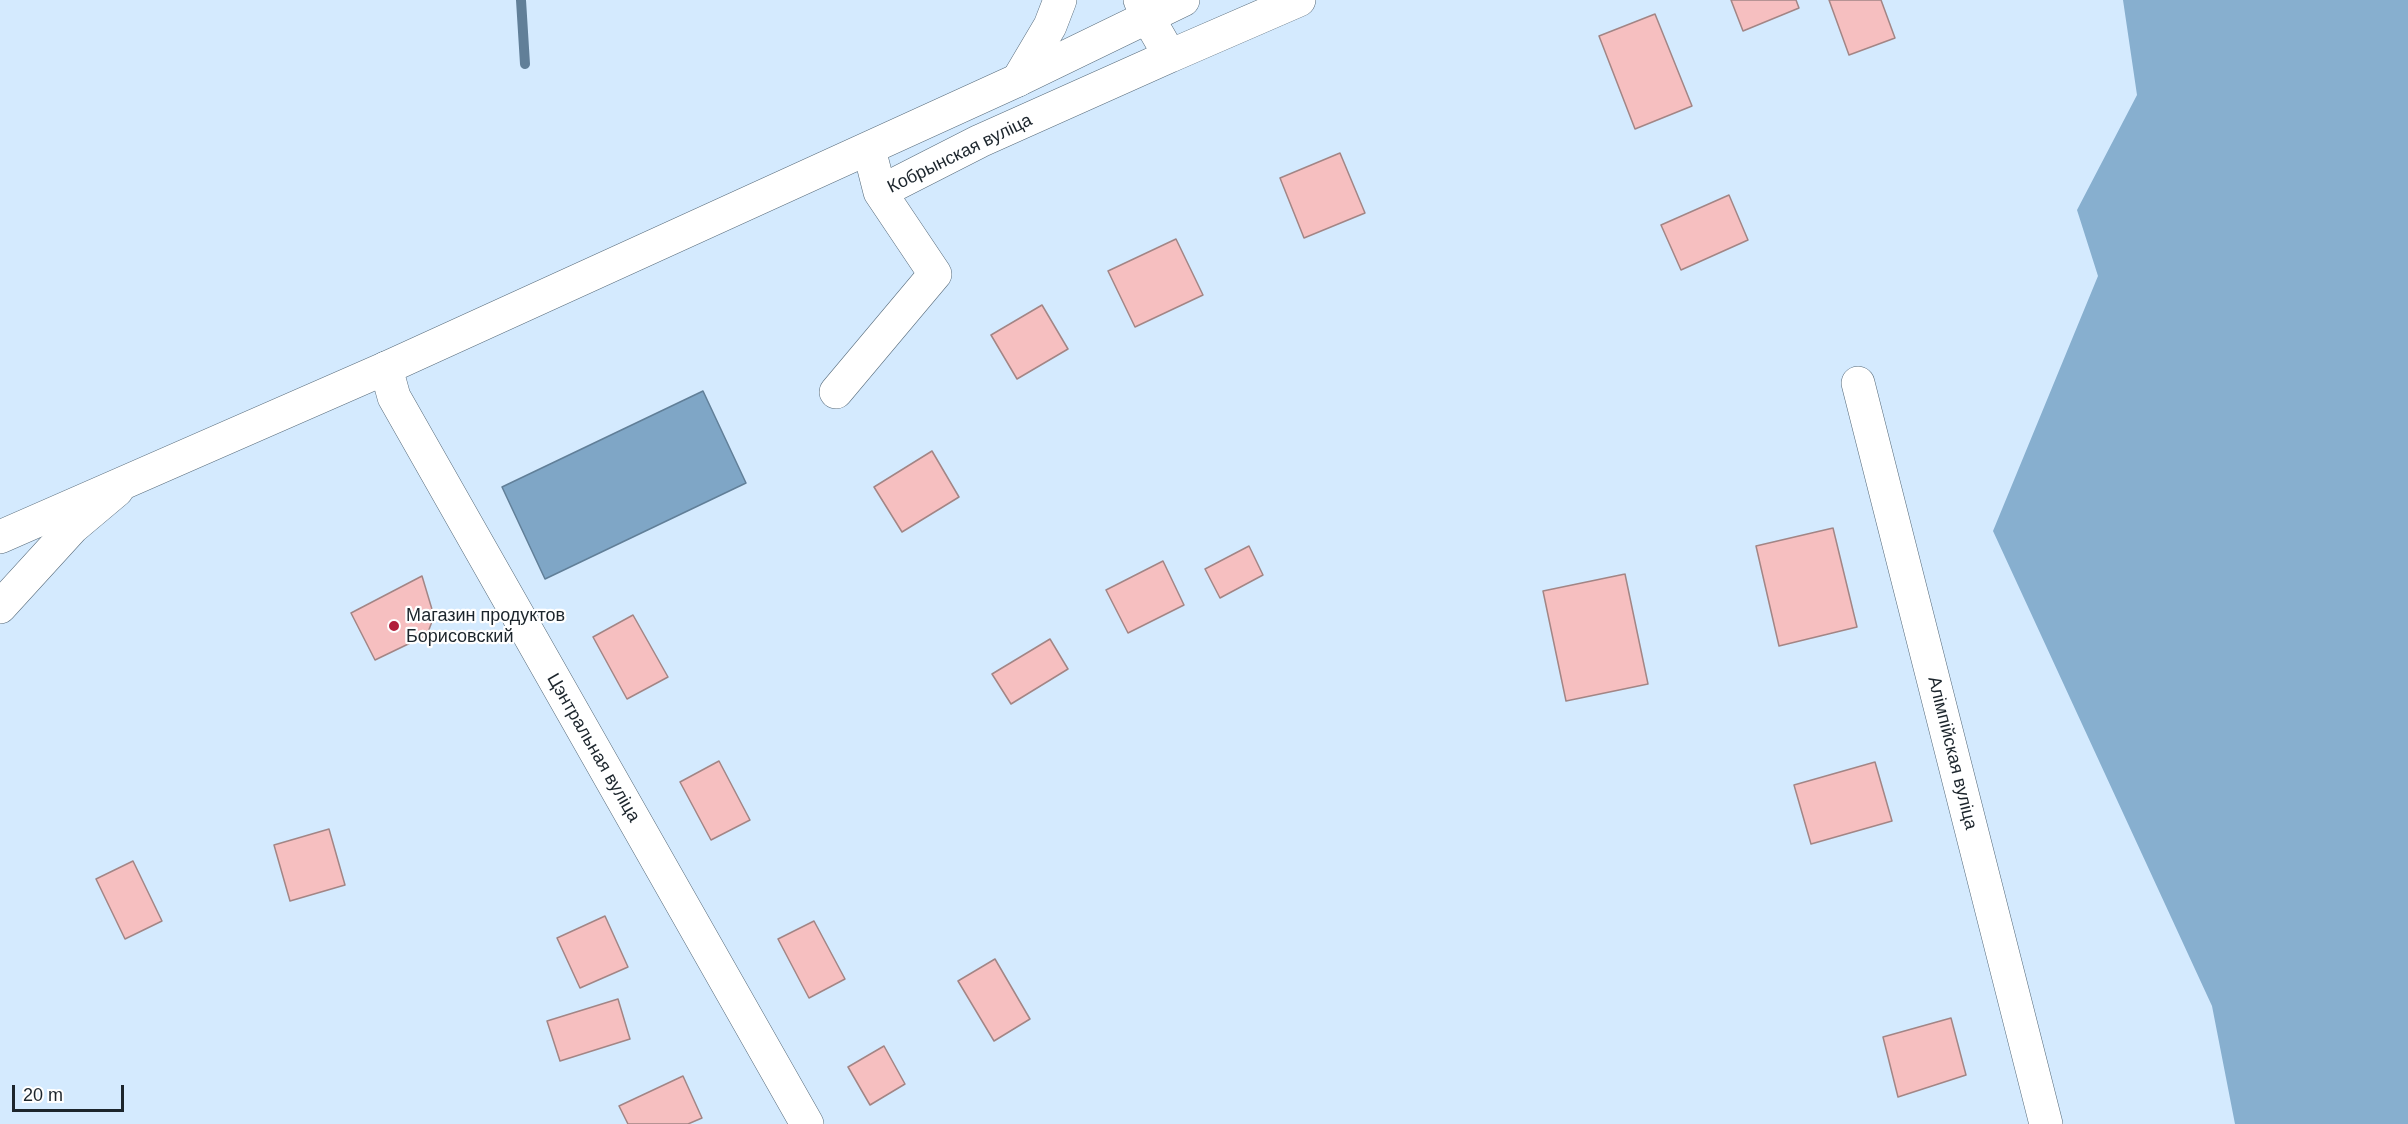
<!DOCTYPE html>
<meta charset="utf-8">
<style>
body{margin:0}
#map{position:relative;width:2408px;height:1124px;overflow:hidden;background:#d4eafe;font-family:Helvetica,sans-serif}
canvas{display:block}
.scale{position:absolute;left:12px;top:1085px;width:112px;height:27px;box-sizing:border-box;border:3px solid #1c252c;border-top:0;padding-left:8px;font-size:18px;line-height:21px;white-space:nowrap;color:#1c252c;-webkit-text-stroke:4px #fff;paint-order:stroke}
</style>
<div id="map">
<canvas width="2408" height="1124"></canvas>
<div class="scale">20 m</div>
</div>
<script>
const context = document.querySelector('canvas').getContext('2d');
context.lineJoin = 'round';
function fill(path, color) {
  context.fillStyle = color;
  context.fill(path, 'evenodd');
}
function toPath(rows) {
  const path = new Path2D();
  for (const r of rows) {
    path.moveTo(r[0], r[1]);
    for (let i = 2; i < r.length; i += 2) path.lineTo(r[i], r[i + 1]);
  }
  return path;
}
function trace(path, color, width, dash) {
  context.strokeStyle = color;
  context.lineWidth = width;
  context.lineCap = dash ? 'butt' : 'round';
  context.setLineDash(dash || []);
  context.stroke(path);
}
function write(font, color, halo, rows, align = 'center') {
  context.font = font + ' Helvetica,sans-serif';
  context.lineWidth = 4.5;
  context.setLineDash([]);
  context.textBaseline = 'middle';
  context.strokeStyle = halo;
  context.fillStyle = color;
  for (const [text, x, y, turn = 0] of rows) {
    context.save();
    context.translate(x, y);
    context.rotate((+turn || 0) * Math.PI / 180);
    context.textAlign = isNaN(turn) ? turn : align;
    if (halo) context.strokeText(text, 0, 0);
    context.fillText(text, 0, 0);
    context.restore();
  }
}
const forest = toPath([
 [2123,0,2408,0,2408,1124,2235,1124,2212,1006,1993,531,2098,276,2077,210,2137,95]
]);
const water = toPath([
 [703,391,746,483,545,579,502,487,703,391]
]);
const stream = toPath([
 [521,0,525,64]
]);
const building = toPath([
 [1731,0,1796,0,1799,8,1743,31,1731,0],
 [1829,0,1881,0,1895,38,1849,55,1829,0],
 [1655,14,1692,106,1635,129,1599,36,1655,14],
 [1340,153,1365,213,1304,238,1280,178,1340,153],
 [1729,195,1748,240,1681,270,1661,225,1729,195],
 [1176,239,1203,295,1135,327,1108,271,1176,239],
 [1042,305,1068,349,1017,379,991,335,1042,305],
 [932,451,959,497,902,532,874,487,932,451],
 [1833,528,1857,627,1779,646,1756,546,1833,528],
 [1249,546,1263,575,1220,598,1205,569,1249,546],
 [1163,561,1184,605,1128,633,1106,590,1163,561],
 [1625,574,1648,684,1566,701,1543,591,1625,574],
 [422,576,434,616,427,635,375,660,351,613,422,576],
 [633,615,668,677,627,699,593,637,633,615],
 [1050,639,1068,669,1011,704,992,674,1050,639],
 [719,761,750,820,711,840,680,782,719,761],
 [1875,762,1892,821,1811,844,1794,785,1875,762],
 [329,829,345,885,290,901,274,845,329,829],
 [133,861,162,921,125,939,96,879,133,861],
 [605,916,628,967,580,988,557,938,605,916],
 [814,921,845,979,809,998,778,939,814,921],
 [995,959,1030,1019,994,1041,958,981,995,959],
 [618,999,630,1039,560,1061,547,1021,618,999],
 [1951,1018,1966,1075,1898,1097,1883,1037,1951,1018],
 [884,1046,905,1084,870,1105,848,1067,884,1046],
 [683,1076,702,1118,688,1124,628,1124,619,1106,683,1076]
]);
const minor = toPath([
 [1147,16,1170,56,1299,0],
 [880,192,980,141,1170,56],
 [386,368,394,397,807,1124],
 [1858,383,2046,1124],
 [836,392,935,274,880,192,869,149],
 [0,607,73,527,117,490]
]);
const major = toPath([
 [0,537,386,368,1018,80,1183,0]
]);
const highway = toPath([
 [1140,0,1147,16],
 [1018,80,1050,26,1060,0]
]);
const markers = [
 [394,626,6,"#b11e3b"]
];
const streetNames = [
 ["Кобрынская вуліца",960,154,-26],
 ["Цэнтральная вуліца",593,748,60],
 ["Алімпійская вуліца",1952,753,76]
];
const poiNames = [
 ["Магазин продуктов",406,616],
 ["Борисовский",406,637]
];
fill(forest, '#87afcf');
fill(water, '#7fa6c6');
trace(water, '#617f98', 1.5);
trace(stream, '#617f98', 10);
fill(building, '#f6bfc0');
trace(building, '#a28585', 1.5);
trace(minor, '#566a7a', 34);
trace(major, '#566a7a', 34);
trace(highway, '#566a7a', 34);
trace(minor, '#fff', 33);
trace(major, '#fff', 33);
trace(highway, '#fff', 33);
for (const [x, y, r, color] of markers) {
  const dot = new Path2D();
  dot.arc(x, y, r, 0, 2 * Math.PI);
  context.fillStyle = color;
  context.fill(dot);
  trace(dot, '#fff', 2);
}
write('18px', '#1c252c', '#fff', streetNames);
write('18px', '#1c252c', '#fff', poiNames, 'left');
</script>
